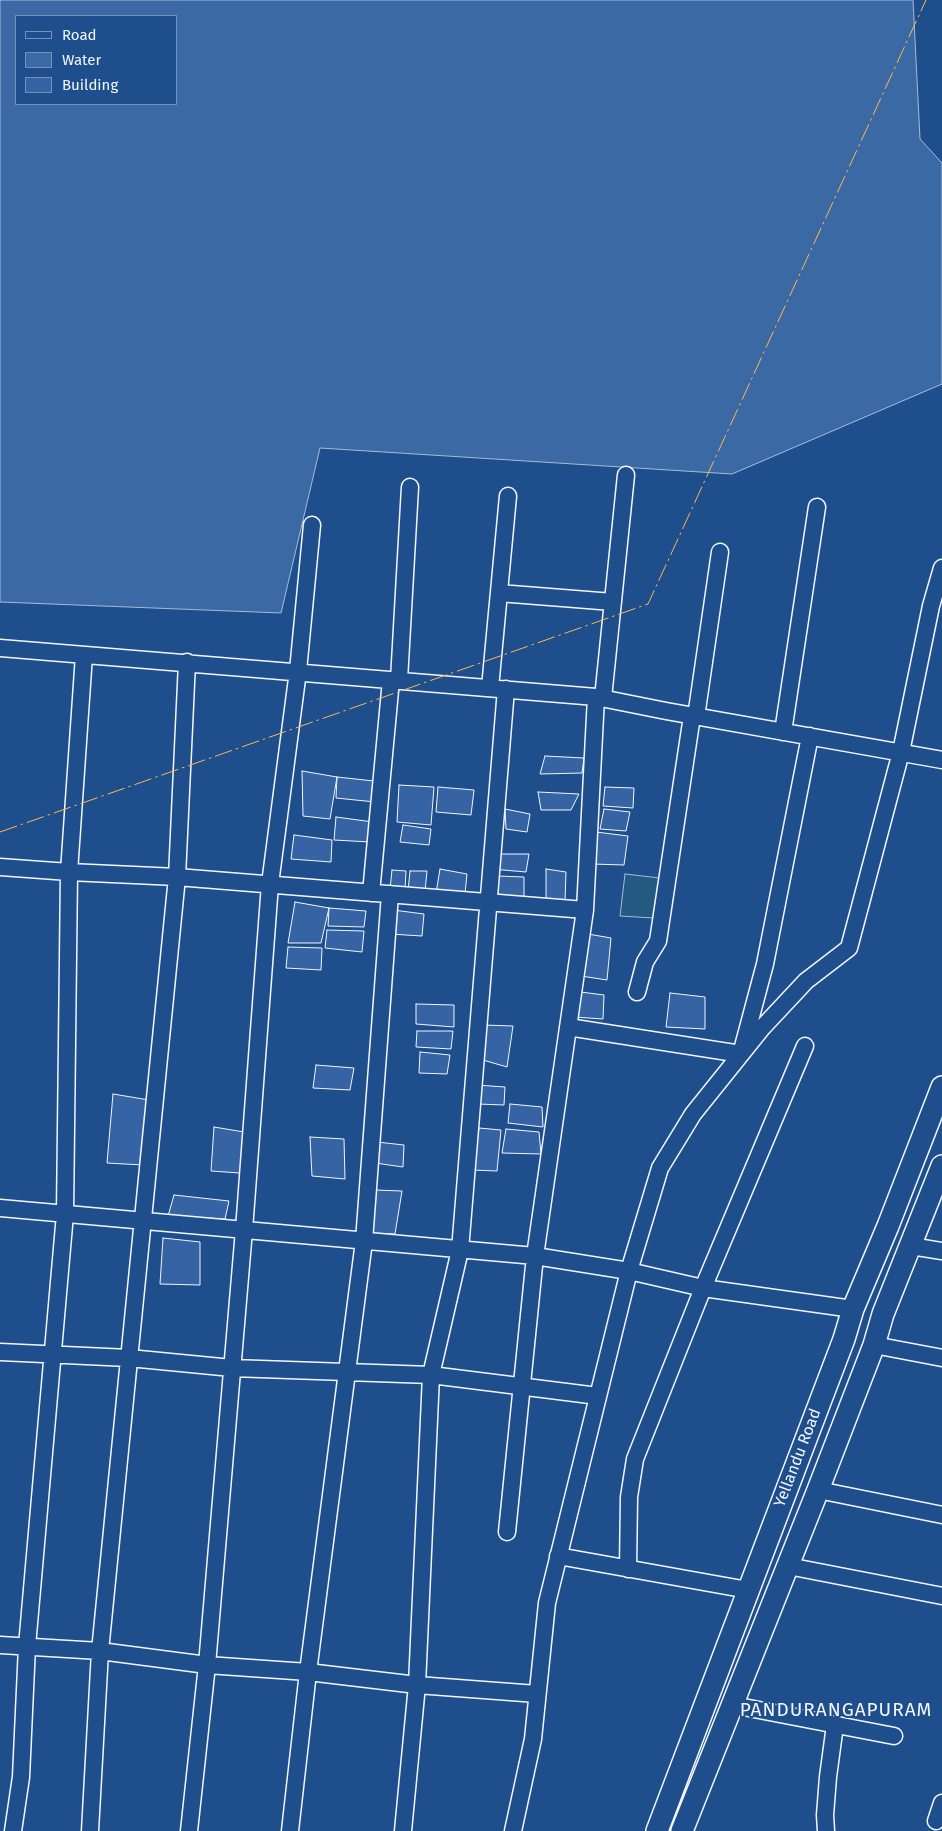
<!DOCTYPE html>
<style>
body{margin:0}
#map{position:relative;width:942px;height:1831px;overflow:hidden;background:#1f4e8c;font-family:"Fira Sans",sans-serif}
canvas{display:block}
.legend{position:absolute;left:15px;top:15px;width:162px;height:90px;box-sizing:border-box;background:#1f4e8c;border:1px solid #7391ba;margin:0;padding:6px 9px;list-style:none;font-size:15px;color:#f2f6ff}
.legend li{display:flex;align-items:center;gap:10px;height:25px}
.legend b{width:25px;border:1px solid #7391ba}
</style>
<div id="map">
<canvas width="942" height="1831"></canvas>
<ul class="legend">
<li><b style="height:6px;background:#1f4e8c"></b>Road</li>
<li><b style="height:14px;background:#3b69a3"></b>Water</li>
<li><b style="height:14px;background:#3563a3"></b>Building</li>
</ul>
</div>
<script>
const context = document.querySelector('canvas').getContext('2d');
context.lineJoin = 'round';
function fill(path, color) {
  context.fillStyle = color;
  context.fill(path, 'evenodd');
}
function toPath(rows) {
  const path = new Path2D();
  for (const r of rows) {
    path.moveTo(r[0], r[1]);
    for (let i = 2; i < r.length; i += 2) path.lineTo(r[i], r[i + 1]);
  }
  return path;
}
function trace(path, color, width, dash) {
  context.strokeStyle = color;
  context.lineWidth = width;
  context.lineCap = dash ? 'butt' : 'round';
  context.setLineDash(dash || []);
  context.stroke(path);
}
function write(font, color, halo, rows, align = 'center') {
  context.font = font + ' "Fira Sans",sans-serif';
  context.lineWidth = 4;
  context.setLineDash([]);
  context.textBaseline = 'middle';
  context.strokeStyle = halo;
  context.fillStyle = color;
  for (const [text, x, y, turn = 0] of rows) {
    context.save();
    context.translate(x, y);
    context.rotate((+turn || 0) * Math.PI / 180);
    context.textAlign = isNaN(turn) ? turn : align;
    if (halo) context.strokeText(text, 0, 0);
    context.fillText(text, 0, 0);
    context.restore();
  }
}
const green = toPath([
 [625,874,660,878,654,918,620,916,625,874]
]);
const water = toPath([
 [0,0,913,0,920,139,942,163,942,384,732,474,320,448,281,613,0,602,0,0],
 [16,16,176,16,176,104,16,104,16,16]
]);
const building = toPath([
 [545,756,584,758,582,773,540,774,545,756],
 [302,771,337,777,330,819,303,816,302,771],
 [337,777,374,781,375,802,336,798,337,777],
 [399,785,434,787,431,825,397,822,399,785],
 [438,787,474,790,471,815,436,812,438,787],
 [605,787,634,788,633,808,603,806,605,787],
 [538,792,579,794,571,810,541,810,538,792],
 [505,809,530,814,527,832,506,829,505,809],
 [604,809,630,812,626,831,600,829,604,809],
 [336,817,373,822,370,842,334,840,336,817],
 [403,825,431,829,429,845,400,842,403,825],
 [596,832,628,836,624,865,592,864,596,832],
 [294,835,332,840,331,862,291,859,294,835],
 [501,854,529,854,526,872,492,869,501,854],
 [440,869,467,874,465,894,436,893,440,869],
 [546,869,566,872,565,902,546,901,546,869],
 [392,870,406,871,405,890,390,889,392,870],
 [410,871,427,871,425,892,408,891,410,871],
 [498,876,524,877,524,897,497,895,498,876],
 [295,902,329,908,321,943,288,943,295,902],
 [329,908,366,911,364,927,328,926,329,908],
 [393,910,424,914,422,936,390,934,393,910],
 [327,930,364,931,362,952,325,948,327,930],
 [588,934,611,938,607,980,581,976,588,934],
 [288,947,322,948,321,970,286,968,288,947],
 [573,991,604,995,603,1019,574,1017,573,991],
 [670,993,705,997,705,1029,666,1027,670,993],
 [416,1004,454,1005,454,1027,416,1024,416,1004],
 [484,1025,513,1026,507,1067,476,1058,484,1025],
 [417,1031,453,1031,451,1049,416,1047,417,1031],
 [420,1052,450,1055,447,1074,419,1073,420,1052],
 [316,1065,354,1068,350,1090,313,1088,316,1065],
 [477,1085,505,1087,504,1105,478,1104,477,1085],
 [113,1094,149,1100,143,1165,107,1163,113,1094],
 [510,1104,542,1107,543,1127,508,1123,510,1104],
 [214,1127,244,1132,240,1173,211,1171,214,1127],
 [479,1128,501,1130,497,1171,472,1170,479,1128],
 [506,1129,539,1132,541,1154,502,1153,506,1129],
 [310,1137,344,1139,345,1179,312,1176,310,1137],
 [377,1142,404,1145,403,1167,375,1163,377,1142],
 [376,1190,402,1191,395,1234,364,1233,376,1190],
 [174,1195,229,1201,225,1219,168,1216,174,1195],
 [163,1238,200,1242,200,1285,160,1284,163,1238]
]);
const minor = toPath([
 [499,593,613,602],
 [0,648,596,697,666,711,942,760],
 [399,680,410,487],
 [490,688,508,496],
 [603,698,626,475],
 [696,717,720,552],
 [783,732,817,507],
 [0,867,69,872,177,877,585,910],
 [371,893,391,680],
 [637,992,645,962,658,941,692,716],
 [568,1027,741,1054,765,964,810,736],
 [0,1208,535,1256,629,1271,703,1288,853,1309],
 [911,1246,942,1251],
 [874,1345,942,1358],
 [0,1352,129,1358,232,1368,431,1375,598,1396],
 [818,1490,942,1515],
 [507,1532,535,1256,585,910,596,697],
 [558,1556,748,1590],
 [788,1566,942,1596],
 [628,1569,629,1497,635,1459,703,1288,805,1046],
 [0,1645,100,1651,207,1665,308,1672,417,1685,537,1694],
 [733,1705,894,1736],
 [936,1821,942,1803],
 [13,1831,21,1777,27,1646,65,1214,69,872,84,655],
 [90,1831,100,1651,177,877,187,662],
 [189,1831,207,1665,244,1230,270,884,298,671,312,525],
 [290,1831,308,1672,364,1241,390,894],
 [403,1831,417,1685,431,1375,460,1250,506,689],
 [513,1831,533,1739,547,1603,629,1271,660,1168,693,1114,762,1028,806,981,849,948,901,752,931,606,942,568],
 [826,1831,825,1815,828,1777,835,1725]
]);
const major = toPath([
 [657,1831,844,1339,853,1309,888,1226,942,1087],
 [682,1831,818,1490,874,1345,883,1314,942,1166]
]);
const power = toPath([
 [0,832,648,604,926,0]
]);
const streetNames = [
 ["Yellandu Road",798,1458,-69]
];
const quarterNames = [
 ["PANDURANGAPURAM",836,1711]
];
fill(green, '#245a82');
trace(green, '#a8bbd7', 1);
fill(water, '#3b69a3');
trace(water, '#a8bbd7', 1);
fill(building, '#3563a3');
trace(building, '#f2f6ff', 1);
trace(minor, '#f2f6ff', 19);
trace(major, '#f2f6ff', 24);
trace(minor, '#1f4e8c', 16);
trace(major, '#1f4e8c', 21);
trace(power, '#ffb74d', 1, [18, 4, 2.5, 4]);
write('16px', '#f2f6ff', '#1f4e8c', streetNames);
context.letterSpacing = '1px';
write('19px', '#f2f6ff', '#1f4e8c', quarterNames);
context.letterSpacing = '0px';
</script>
